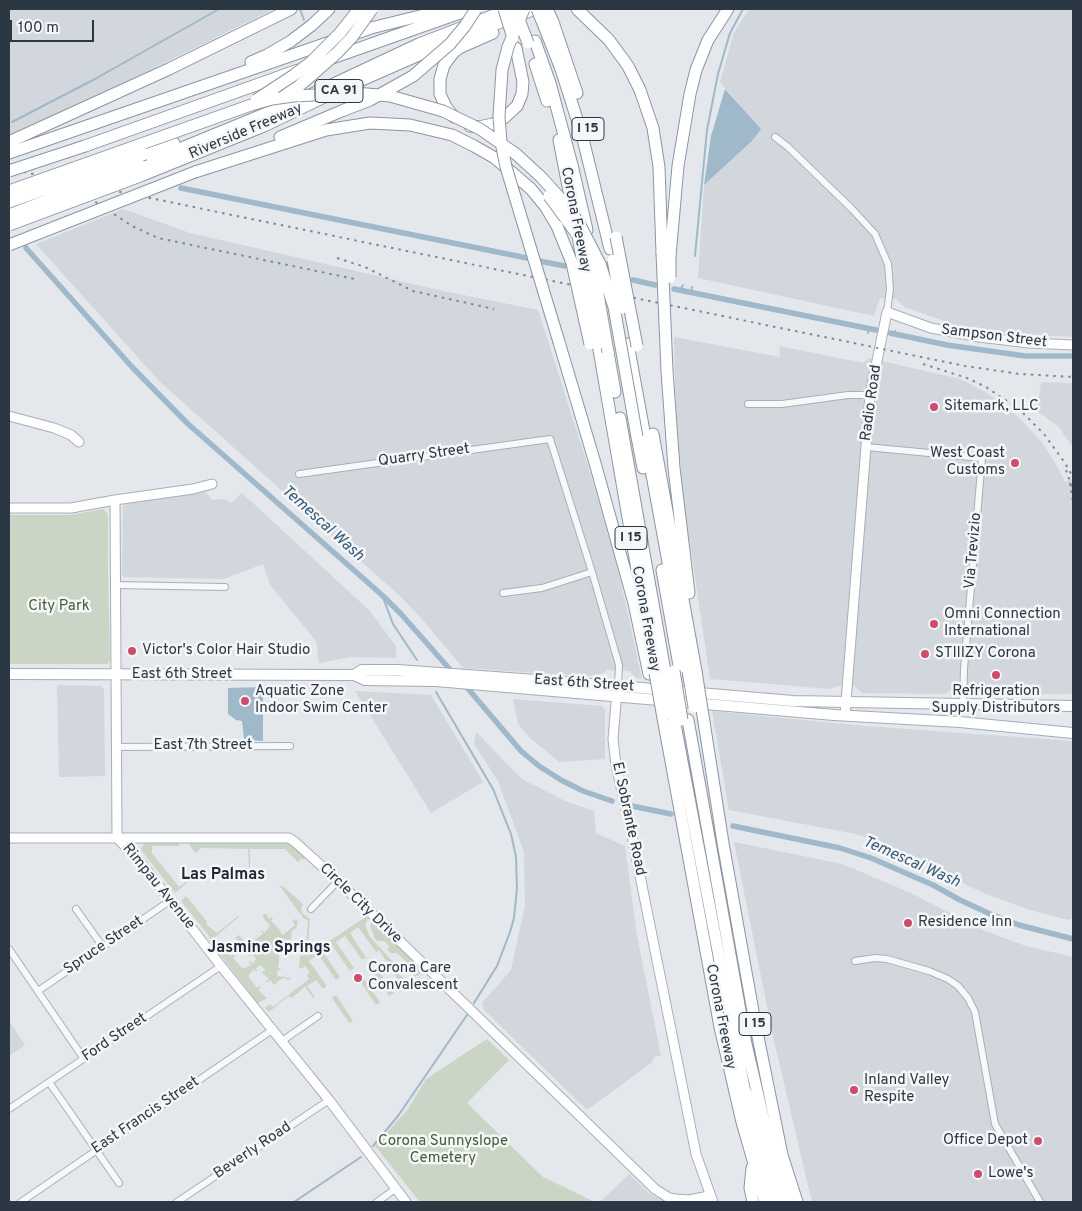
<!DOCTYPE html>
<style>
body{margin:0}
#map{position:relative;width:1082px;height:1211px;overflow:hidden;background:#e4e7eb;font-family:Overpass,sans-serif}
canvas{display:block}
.frame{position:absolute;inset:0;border:10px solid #2c3744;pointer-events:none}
.scale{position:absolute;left:10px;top:20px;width:84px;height:22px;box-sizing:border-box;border:2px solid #2c3744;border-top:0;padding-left:6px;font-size:15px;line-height:18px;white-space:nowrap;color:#2c3744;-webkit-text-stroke:4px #f4f6f8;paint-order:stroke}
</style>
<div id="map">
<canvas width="1082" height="1211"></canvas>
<div class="frame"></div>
<div class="scale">100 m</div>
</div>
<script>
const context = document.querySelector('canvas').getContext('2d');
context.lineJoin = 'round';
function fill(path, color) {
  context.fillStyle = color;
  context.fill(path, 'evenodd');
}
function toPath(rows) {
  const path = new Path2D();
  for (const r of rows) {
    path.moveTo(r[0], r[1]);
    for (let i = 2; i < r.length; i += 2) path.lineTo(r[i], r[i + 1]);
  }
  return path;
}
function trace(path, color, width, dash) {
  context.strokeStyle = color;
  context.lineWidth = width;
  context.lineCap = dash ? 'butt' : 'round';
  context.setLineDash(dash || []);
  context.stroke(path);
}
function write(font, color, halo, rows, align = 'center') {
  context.font = font + ' Overpass,sans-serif';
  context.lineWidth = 5;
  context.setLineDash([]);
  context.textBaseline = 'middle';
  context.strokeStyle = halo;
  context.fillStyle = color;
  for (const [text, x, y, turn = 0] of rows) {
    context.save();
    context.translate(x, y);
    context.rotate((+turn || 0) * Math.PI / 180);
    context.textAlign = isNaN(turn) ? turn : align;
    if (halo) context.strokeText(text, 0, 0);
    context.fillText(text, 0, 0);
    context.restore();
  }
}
const built = toPath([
 [9,9,274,9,99,95,9,135],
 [749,9,1073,9,1073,337,1008,333,956,325,904,307,896,299,880,298,874,316,698,278,704,185,752,141,760,129,720,82,734,33],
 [123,209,190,233,448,292,538,310,593,482,618,569,642,679,635,677,630,671,607,670,602,674,585,676,463,668,422,619,400,596,159,381,36,244],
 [674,337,780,357,779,346,863,363,869,358,960,379,987,393,1017,416,1041,441,1056,464,1065,482,1072,479,1073,481,1073,694,978,695,972,689,954,687,946,694,862,693,854,686,837,686,831,689,710,679,685,510,676,423],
 [1041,382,1073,383,1073,447,1058,426,1037,411],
 [205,491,212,500,225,499,231,503,242,493,370,611,396,646,396,658,350,657,319,663,316,641,270,585,263,564,224,579,124,577,122,575,123,506,126,504],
 [57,685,101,686,104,689,105,776,59,777],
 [355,691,431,695,483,782,431,813],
 [513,699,602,706,605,710,605,759,559,762,529,737,518,724],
 [712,711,865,726,1073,741,1073,918,1068,920,1027,909,981,892,897,850,856,834,729,810],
 [476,732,522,779,565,801,594,811,596,833,625,846,637,936,661,1056,655,1056,651,1063,587,1110,483,1009,482,1003,511,970,525,905,524,852,498,781,474,744],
 [734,842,842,864,911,893,980,929,1026,946,1073,957,1073,1202,812,1202,774,1041],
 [9,1021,25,1045,9,1056],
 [629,1174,649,1193,664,1202,600,1202]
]);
const green = toPath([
 [103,509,108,514,108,573,110,661,108,664,9,664,9,515,70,515],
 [176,841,180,846,152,846,152,853,179,887,200,872,175,893,141,850,141,847,145,844,145,842],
 [190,842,286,842,295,847,306,858,304,860,302,858,298,862,285,849,250,849,250,871,249,871,248,849,201,848,196,853,190,846],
 [279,885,284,887,303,904,301,908,302,913,310,919,307,956,367,916,368,919,365,925,370,937,395,964,394,970,406,980,410,978,411,981,403,987,379,950,376,952,358,927,350,933,367,959,364,958,362,960,345,936,336,942,354,968,350,971,332,945,323,952,340,977,336,980,318,954,309,961,327,986,323,989,316,980,307,986,315,997,313,998,305,986,298,993,291,998,289,996,269,1012,265,1008,270,1004,273,1007,309,979,307,975,310,973,305,966,301,969,299,967,300,956,305,955,308,920,304,919],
 [186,896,207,922,206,924,217,933,238,916,239,917,215,937,219,942,215,946,212,947,209,936,181,901],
 [266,913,269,919,272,917,273,918,271,921,281,931,280,932,283,935,295,925,292,921,296,919,298,922,296,929,292,930,291,940,282,939,282,944,280,944,280,948,283,948,283,950,279,950,279,964,278,965,278,968,281,969,281,970,278,970,277,974,278,976,292,978,288,980,285,978,281,979,274,985,270,980,267,982,266,981,269,979,262,972,265,970,261,965,256,968,257,971,256,972,254,969,248,976,257,988,260,986,261,987,258,990,267,998,258,1003,218,952,224,945,231,956,234,954,235,956,233,958,243,969,251,965,249,962,250,961,253,964,256,959,252,954,249,956,245,948,241,951,240,949,244,946,235,938,239,935,249,946,252,944,251,942,263,934,261,931,262,930,264,933,270,926,262,916],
 [372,921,423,970,422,973,415,977,412,974,416,974,417,972,397,953,391,953,386,948,389,948,389,946,384,941,378,941,375,939,370,926],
 [376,967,394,993,389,996,372,970],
 [364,979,380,1002,376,1005,360,981],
 [336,995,353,1021,349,1023,332,998],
 [487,1039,509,1060,467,1103,543,1177,595,1202,420,1202,375,1146,408,1109,426,1079]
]);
const water = toPath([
 [725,89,761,129,752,141,704,185,711,136],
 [263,687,263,741,246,740,244,739,242,721,236,720,228,714,228,688]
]);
const stream = toPath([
 [300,9,304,20],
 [12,122,95,79,219,9],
 [695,256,707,130,718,74,730,33,743,9],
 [680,290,683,285],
 [691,292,692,287],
 [868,333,868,331],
 [894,334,895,331],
 [382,595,393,624,417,660],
 [436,692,493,789,511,834,516,857,517,888,514,918,510,932,497,966,474,1003],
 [373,1146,398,1116,467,1015],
 [294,1202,361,1157]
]);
const canal = toPath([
 [181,188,527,258],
 [26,248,132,367,187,423,382,595,401,614,454,674],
 [539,261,565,266],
 [633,280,655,285],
 [674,289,876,330],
 [890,333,947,345,1025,356,1073,356],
 [464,684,521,751,539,766,561,780,583,791,612,801],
 [632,806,671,814],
 [733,826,840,848,871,858,933,885,960,900,988,913,1019,925,1073,939]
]);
const street = toPath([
 [775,137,788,147,852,209,875,234,888,264,890,289,887,312],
 [748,404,782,404,848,395,870,395],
 [866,447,982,458,964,669,963,704],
 [299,474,550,439,592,572,619,665,618,686],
 [115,585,225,587],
 [503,593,542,588,592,572],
 [115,747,290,746],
 [76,909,103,947],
 [311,909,338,881],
 [9,949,84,1059],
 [855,961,875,958,887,959,929,971,948,979,958,986,968,998,975,1012,995,1124,1040,1202],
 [38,991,171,900],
 [282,1041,318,1016],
 [49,1082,119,1183],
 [9,1109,221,966],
 [21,1202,272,1030],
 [177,1202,329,1100],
 [377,1202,395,1189]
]);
const secondary = toPath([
 [9,416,54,428,71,435,79,442],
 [115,500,117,838,142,864,221,966,329,1100,406,1202],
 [9,508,71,508,115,500,193,489,212,484],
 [617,691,613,739,616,765,630,826,696,1154,713,1202],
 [845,715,870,395,887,312,931,328,979,337,1029,343,1073,345],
 [9,838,289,838,295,842,338,881,655,1189,669,1198,676,1199,689,1200,709,1196]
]);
const primary = toPath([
 [9,674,354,675,365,680,436,681,834,715,960,722,1073,733],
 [354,675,362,670,398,670,618,686,793,701,1073,706]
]);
const highway = toPath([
 [577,9,609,40,628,66,640,90,653,128,659,167,662,253],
 [553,22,577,93],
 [544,26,561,69,582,135,610,249],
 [351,35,371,28,448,9],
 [535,41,550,83,572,165,587,230],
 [332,58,471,9],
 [251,62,267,55,291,41,312,25,329,9],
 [535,64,547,101],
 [454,117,446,107,440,94,440,79,444,65,453,53,459,48,493,33],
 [470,126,479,127,493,124,504,118,517,106,522,94,523,82,516,48],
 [280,137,344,110],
 [559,140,574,217],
 [9,142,169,69,291,9],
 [85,146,298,70],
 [9,153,333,41],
 [145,154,174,143],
 [140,165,306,97,419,44,510,9],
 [195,172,326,130,370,123,410,125,452,135,474,146,495,158,531,189,545,206,557,226],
 [143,175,264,126,339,90,444,44,535,9],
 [670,256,678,166,690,94,696,70,708,40,728,9],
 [559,342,595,463,634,603,649,674],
 [598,344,649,639],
 [628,344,688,671],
 [608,352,615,392],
 [667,371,674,468,689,593],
 [620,418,665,671],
 [653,434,696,671],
 [637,437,643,468],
 [662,570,680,671],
 [663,718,720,1027,742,1122,765,1202],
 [674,719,744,1088,748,1099,758,1144,775,1202],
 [688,720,746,1044,769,1143,786,1202],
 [704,722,723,843,754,1017,782,1155,797,1202],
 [752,1168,750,1188,753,1202]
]);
const rail = toPath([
 [9,169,965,366,1020,374,1073,377],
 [62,185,85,195,132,226,158,238,355,279],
 [337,258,365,267,413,291,494,309],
 [923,364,967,378,986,387,1019,409,1044,434,1065,463,1073,477],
 [1066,470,1073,490],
 [1070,483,1073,502]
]);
const highwayBridge = toPath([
 [504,9,513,38],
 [515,9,528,43],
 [524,9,508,47,502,70,499,117,501,142,506,167,559,342],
 [537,9,544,26],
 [547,9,553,22],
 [284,96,299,86,337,53,352,37,372,9],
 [256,100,294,75,310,63,340,33,359,9],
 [344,110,370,100,413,76,450,44,465,26,476,9],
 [9,171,85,146],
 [9,191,251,105,272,99,294,96,355,93,390,96,443,111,480,129,516,154,541,177,561,199,579,223,600,264,614,307,637,437],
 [549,196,576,233],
 [9,202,145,154],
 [9,215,140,165],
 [9,225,143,175],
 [557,226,572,263,590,344],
 [577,231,598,344],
 [616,237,637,346],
 [9,245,195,172],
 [662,253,667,371],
 [592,259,608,352],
 [613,260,622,308],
 [670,277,670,256],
 [665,671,674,719],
 [674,671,682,720],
 [688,671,694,707],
 [696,671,704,722],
 [655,673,663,718]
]);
const markers = [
 [934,407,5,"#cc4d6d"],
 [1015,463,5,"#cc4d6d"],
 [934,624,5,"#cc4d6d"],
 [132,651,5,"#cc4d6d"],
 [925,654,5,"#cc4d6d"],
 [996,675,5,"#cc4d6d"],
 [245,701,5,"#cc4d6d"],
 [908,923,5,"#cc4d6d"],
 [358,978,5,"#cc4d6d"],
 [854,1090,5,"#cc4d6d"],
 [1038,1141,5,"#cc4d6d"],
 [978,1174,5,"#cc4d6d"]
];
const shields = [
 [339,91,48],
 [588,129,32],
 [631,538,32],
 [755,1024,32]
];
const shieldNames = [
 ["CA 91",339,91],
 ["I 15",588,129],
 ["I 15",631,538],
 ["I 15",755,1024]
];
const streetNames = [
 ["Riverside Freeway",246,132,-23],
 ["Corona Freeway",575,220,79],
 ["Sampson Street",994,337,7],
 ["Radio Road",872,403,-82],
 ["Quarry Street",424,456,-8],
 ["Via Trevizio",974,551,-85],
 ["Corona Freeway",645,619,80],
 ["East 6th Street",182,675],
 ["East 6th Street",584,684,4],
 ["East 7th Street",203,746],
 ["El Sobrante Road",628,819,78],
 ["Rimpau Avenue",158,887,51],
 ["Circle City Drive",360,904,44],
 ["Spruce Street",104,946,-34],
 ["Corona Freeway",720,1017,79],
 ["Ford Street",115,1038,-34],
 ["East Francis Street",146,1116,-34],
 ["Beverly Road",253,1151,-34]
];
const poiNames = [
 ["Sitemark, LLC",944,407],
 ["West Coast",1005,454,"right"],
 ["Customs",1005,471,"right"],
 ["Omni Connection",944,615],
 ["International",944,632],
 ["Victor's Color Hair Studio",142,651],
 ["STIIIZY Corona",935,654],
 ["Aquatic Zone",255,692],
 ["Indoor Swim Center",255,709],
 ["Refrigeration",996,692,"center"],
 ["Supply Distributors",996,709,"center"],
 ["Residence Inn",918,923],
 ["Corona Care",368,969],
 ["Convalescent",368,986],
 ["Inland Valley",864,1081],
 ["Respite",864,1098],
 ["Office Depot",1028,1141,"right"],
 ["Lowe's",988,1174]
];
const parkNames = [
 ["City Park",59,607],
 ["Corona Sunnyslope",443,1142],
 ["Cemetery",443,1159]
];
const waterNames = [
 ["Temescal Wash",322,524,42],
 ["Temescal Wash",911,863,24]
];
const neighbourhoodNames = [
 ["Las Palmas",223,876],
 ["Jasmine Springs",269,949]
];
fill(built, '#d2d7dd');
fill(green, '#cbd5c5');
fill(water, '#a0b9ca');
trace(stream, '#a0b9ca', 2);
trace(canal, '#a0b9ca', 5.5);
trace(street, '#a9afb6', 8);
trace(secondary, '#a9afb6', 11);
trace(primary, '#a3adb7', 12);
trace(highway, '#8b96a2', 13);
trace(street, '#f7f8fa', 6);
trace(secondary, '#fff', 9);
trace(primary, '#fff', 10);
trace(highway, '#fff', 11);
trace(rail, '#7d8995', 2, [2.5, 5]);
trace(highwayBridge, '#8b96a2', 13, []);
trace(highwayBridge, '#fff', 11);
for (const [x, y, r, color] of markers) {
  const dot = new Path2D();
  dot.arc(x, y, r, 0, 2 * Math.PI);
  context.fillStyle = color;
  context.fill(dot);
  trace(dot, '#f4f6f8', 2);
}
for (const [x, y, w] of shields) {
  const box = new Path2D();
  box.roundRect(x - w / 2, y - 11.5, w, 23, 4);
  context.fillStyle = '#f4f6f8';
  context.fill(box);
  trace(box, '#2c3744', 1);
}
write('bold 14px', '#2c3744', null, shieldNames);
write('15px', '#2c3744', '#f4f6f8', streetNames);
write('15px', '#2c3744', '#f4f6f8', poiNames, 'left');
write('15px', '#445f39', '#f4f6f8', parkNames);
write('italic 16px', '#365a77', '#f4f6f8', waterNames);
write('bold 16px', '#1e2835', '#f4f6f8', neighbourhoodNames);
</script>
